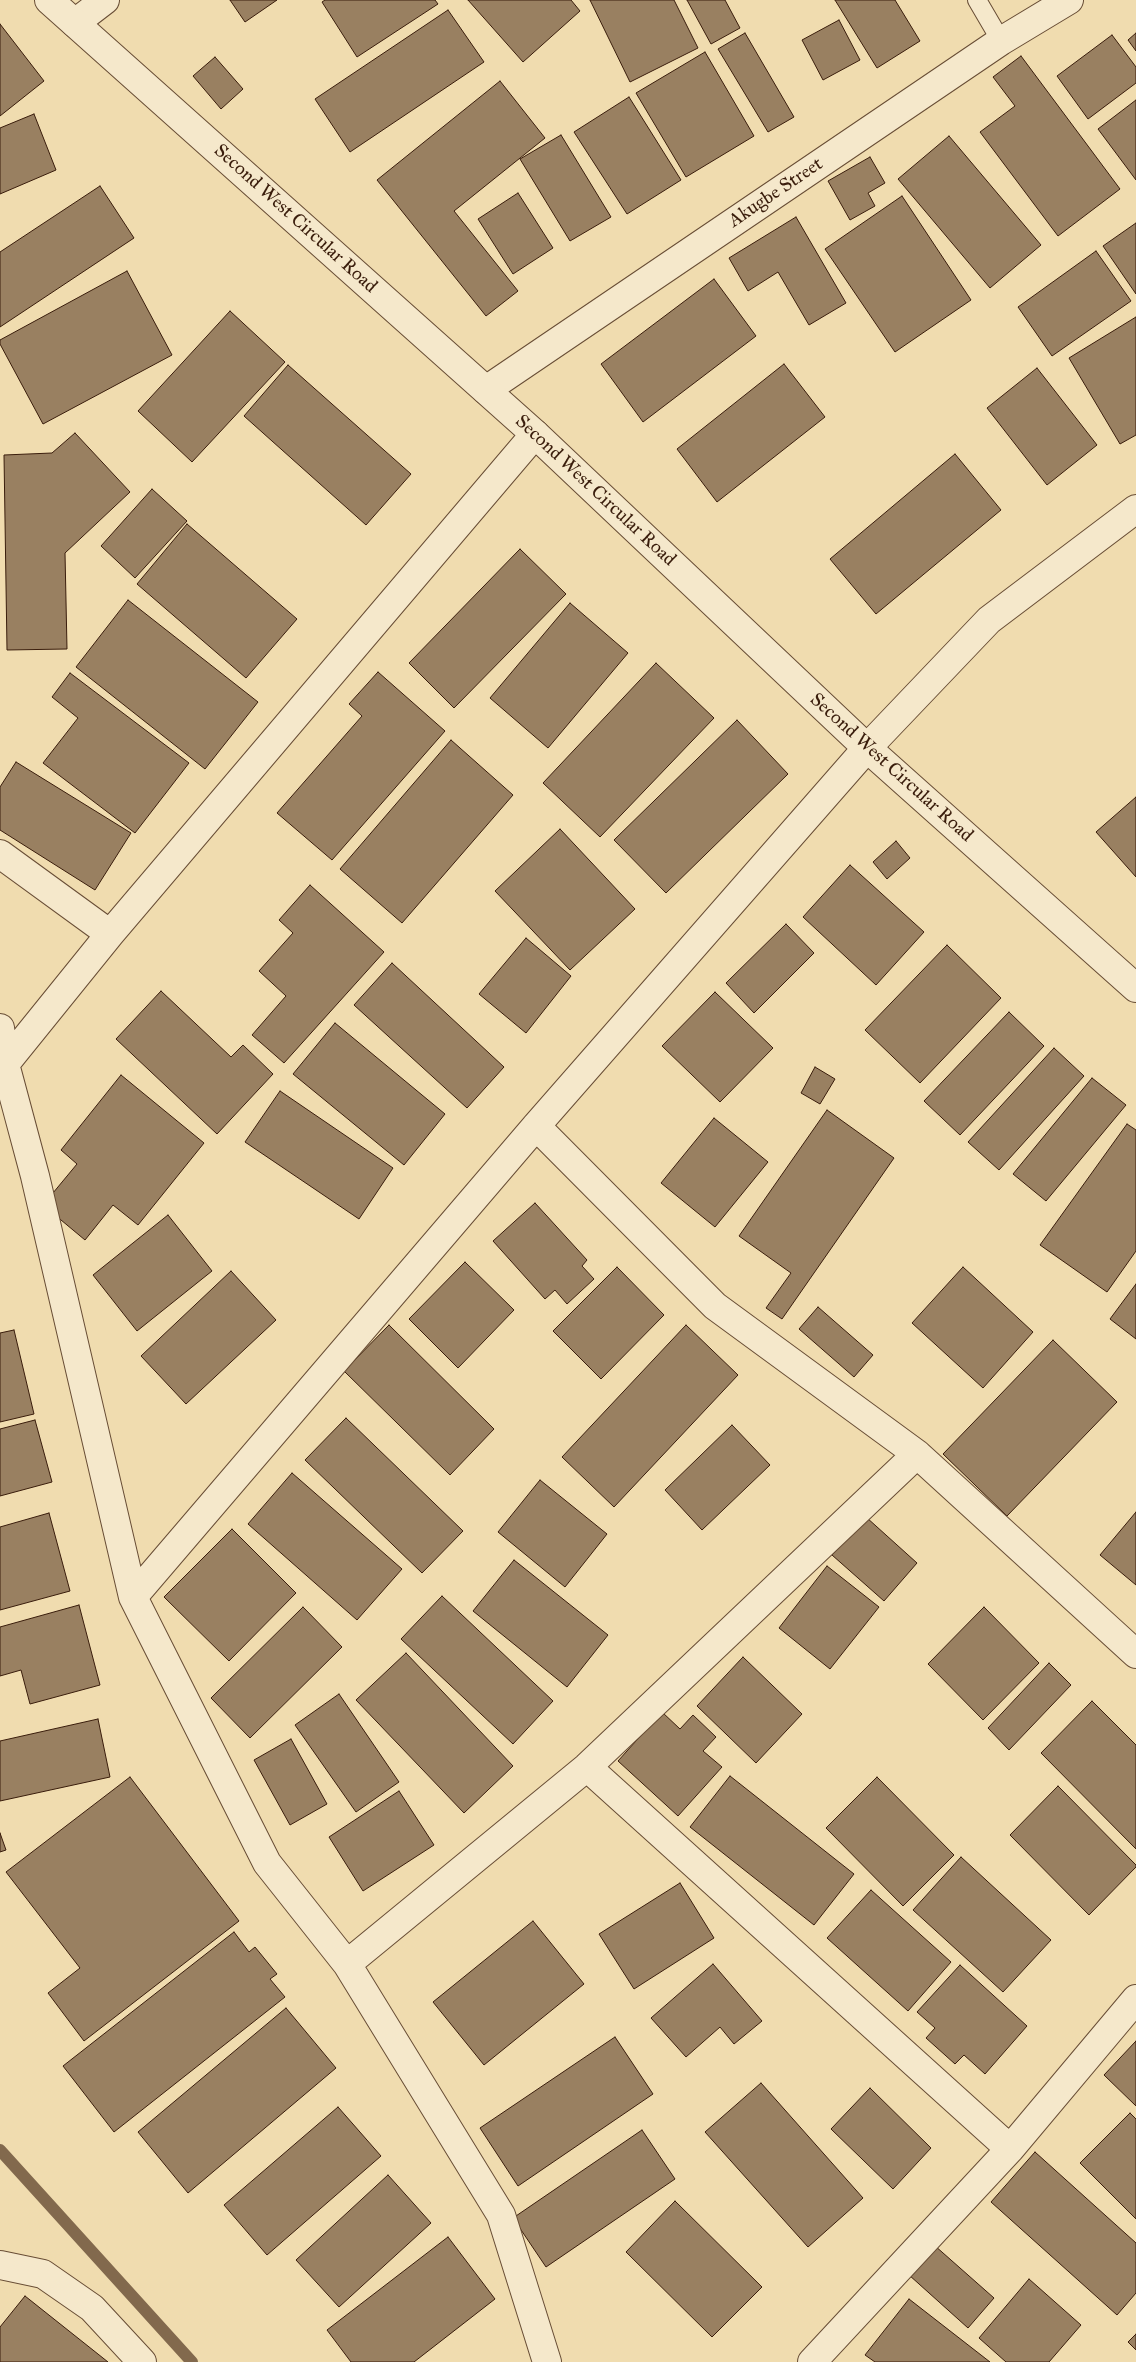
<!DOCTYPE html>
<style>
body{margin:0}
canvas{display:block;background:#f0dcaf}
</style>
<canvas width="1136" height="2362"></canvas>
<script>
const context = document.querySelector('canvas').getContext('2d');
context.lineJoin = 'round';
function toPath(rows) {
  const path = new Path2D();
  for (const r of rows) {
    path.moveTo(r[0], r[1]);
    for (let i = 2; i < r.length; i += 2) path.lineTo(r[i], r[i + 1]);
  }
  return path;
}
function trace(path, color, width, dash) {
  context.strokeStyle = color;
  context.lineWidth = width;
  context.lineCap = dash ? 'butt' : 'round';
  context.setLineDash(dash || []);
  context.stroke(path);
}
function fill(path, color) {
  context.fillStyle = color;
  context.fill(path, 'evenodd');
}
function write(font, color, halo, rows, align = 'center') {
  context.font = font + ' "IM FELL Great Primer",serif';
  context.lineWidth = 4;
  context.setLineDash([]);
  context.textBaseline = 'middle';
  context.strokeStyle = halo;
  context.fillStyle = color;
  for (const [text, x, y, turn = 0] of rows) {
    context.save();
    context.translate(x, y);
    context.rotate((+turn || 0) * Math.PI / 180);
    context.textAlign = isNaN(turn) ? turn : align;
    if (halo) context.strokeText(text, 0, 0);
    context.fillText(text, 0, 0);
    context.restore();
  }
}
const stream = toPath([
 [0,2150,192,2362]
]);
const building = toPath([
 [230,0,277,0,245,22,230,0],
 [325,0,435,0,438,4,357,57,322,2,325,0],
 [468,0,571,0,580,11,523,62,468,0],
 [590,0,674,0,698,48,630,82,590,0],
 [687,0,725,0,740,28,711,44,687,0],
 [835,0,895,0,920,41,877,68,835,0],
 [448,10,484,62,350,152,315,99,448,10],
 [839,20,860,60,823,80,802,40,839,20],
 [0,24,44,81,0,116,0,24],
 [745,33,794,117,768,132,718,49,745,33],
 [1136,33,1136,51,1128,40,1136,33],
 [1112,35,1136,67,1136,83,1088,119,1057,76,1112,35],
 [705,52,754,136,686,177,636,93,705,52],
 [1021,56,1120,189,1058,236,980,132,1015,106,993,77,1021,56],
 [215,57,243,89,221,109,193,76,215,57],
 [500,81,545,138,454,211,518,291,486,316,377,180,500,81],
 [629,97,681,180,627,214,574,132,629,97],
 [1136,100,1136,180,1098,129,1136,100],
 [34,114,56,170,0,194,0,128,34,114],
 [561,135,611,217,570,241,520,159,561,135],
 [949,136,1041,245,990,288,898,179,949,136],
 [870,157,885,183,868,193,875,206,850,220,828,181,870,157],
 [100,186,134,238,0,327,0,252,100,186],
 [518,193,553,248,513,274,478,219,518,193],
 [902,196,971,300,895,352,825,249,902,196],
 [796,217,846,303,809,325,778,272,748,291,729,258,796,217],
 [1136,223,1136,294,1103,246,1136,223],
 [1096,251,1131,301,1052,356,1018,307,1096,251],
 [127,271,172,355,43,424,0,344,0,340,127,271],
 [714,279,756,336,643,422,601,364,714,279],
 [230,311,285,362,192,462,138,411,230,311],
 [1136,317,1136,435,1120,444,1069,358,1136,317],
 [784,364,825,417,717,502,677,449,784,364],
 [288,365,411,474,366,525,244,416,288,365],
 [1037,368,1097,445,1047,485,987,408,1037,368],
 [75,433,130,492,65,553,67,649,7,650,4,455,52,453,75,433],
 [955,454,1001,510,876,614,830,559,955,454],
 [152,489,187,521,135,578,101,546,152,489],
 [187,524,297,619,246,678,137,584,187,524],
 [520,549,566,594,454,708,409,663,520,549],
 [128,600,258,702,205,769,76,667,128,600],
 [570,603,628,653,548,748,490,698,570,603],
 [656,663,714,718,600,837,543,783,656,663],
 [378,672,445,731,332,860,277,813,362,716,349,704,378,672],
 [70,673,189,763,135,833,43,763,78,718,52,697,70,673],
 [737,720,788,774,666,893,614,840,737,720],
 [451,740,513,795,402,923,340,869,451,740],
 [16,762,131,833,95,890,0,830,0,787,16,762],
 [1136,797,1136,877,1096,832,1136,797],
 [560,829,635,909,570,970,495,891,560,829],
 [896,841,910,858,887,879,873,862,896,841],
 [850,865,924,932,876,985,803,917,850,865],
 [310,885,384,952,284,1063,252,1035,286,996,259,971,293,933,279,920,310,885],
 [786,924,814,953,754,1013,726,983,786,924],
 [526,938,571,976,526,1033,479,994,526,938],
 [947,945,1001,998,920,1083,865,1030,947,945],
 [392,963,504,1067,467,1108,354,1005,392,963],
 [161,991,231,1057,243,1045,273,1074,217,1134,116,1039,161,991],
 [715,992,773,1048,720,1102,662,1046,715,992],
 [1009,1012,1044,1046,960,1135,924,1101,1009,1012],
 [335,1023,445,1114,404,1165,293,1074,335,1023],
 [1054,1048,1084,1076,999,1170,968,1142,1054,1048],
 [815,1067,835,1079,820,1104,801,1093,815,1067],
 [121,1075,204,1143,138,1225,113,1205,85,1240,43,1205,77,1164,61,1150,121,1075],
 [1092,1078,1126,1105,1046,1201,1013,1174,1092,1078],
 [280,1091,393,1168,359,1219,245,1142,280,1091],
 [827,1110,894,1158,782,1319,766,1308,791,1273,739,1236,827,1110],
 [714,1118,768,1162,715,1227,661,1183,714,1118],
 [1127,1124,1136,1130,1136,1251,1107,1292,1040,1245,1127,1124],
 [535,1203,587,1260,582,1266,594,1279,567,1304,555,1290,545,1299,493,1241,535,1203],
 [168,1215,212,1271,137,1331,93,1275,168,1215],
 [465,1262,514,1310,458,1368,409,1319,465,1262],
 [617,1267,664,1315,601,1379,553,1331,617,1267],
 [963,1267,1033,1332,983,1388,912,1323,963,1267],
 [231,1271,276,1320,186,1404,141,1356,231,1271],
 [1136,1284,1136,1339,1110,1319,1136,1284],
 [818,1307,873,1355,854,1377,799,1329,818,1307],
 [389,1325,494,1429,450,1475,344,1371,389,1325],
 [686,1325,738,1375,614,1507,562,1457,686,1325],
 [14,1330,34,1414,0,1422,0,1333,14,1330],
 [1053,1340,1117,1402,1007,1516,943,1454,1053,1340],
 [346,1418,463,1531,422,1573,305,1460,346,1418],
 [35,1420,52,1482,0,1496,0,1429,35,1420],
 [732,1425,770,1465,702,1530,665,1490,732,1425],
 [292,1473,402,1569,357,1620,248,1524,292,1473],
 [540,1480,607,1534,565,1587,498,1532,540,1480],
 [1136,1512,1136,1585,1100,1555,1136,1512],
 [49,1513,70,1591,0,1610,0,1527,49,1513],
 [866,1517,917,1563,884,1601,832,1555,866,1517],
 [232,1529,296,1593,229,1661,164,1597,232,1529],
 [514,1560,608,1635,567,1687,473,1611,514,1560],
 [827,1566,879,1607,830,1669,779,1628,827,1566],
 [442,1596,553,1701,513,1744,401,1639,442,1596],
 [79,1605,100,1685,30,1704,21,1670,0,1676,0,1627,79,1605],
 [303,1607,342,1647,250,1738,211,1698,303,1607],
 [984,1607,1039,1663,983,1720,928,1664,984,1607],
 [406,1653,513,1766,464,1813,356,1700,406,1653],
 [743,1657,802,1714,756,1763,697,1706,743,1657],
 [1049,1663,1071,1685,1009,1750,988,1728,1049,1663],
 [339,1694,399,1782,356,1812,295,1725,339,1694],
 [1092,1701,1136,1745,1136,1849,1041,1753,1092,1701],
 [662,1712,680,1729,693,1715,716,1737,703,1751,722,1767,678,1816,618,1761,662,1712],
 [98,1719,110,1777,0,1801,0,1741,98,1719],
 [291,1739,327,1804,290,1825,254,1760,291,1739],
 [730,1776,854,1874,814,1925,690,1827,730,1776],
 [130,1777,239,1921,84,2041,48,1993,80,1968,6,1872,130,1777],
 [877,1777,954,1855,903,1906,826,1828,877,1777],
 [1058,1786,1136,1865,1136,1867,1089,1915,1010,1835,1058,1786],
 [399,1791,434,1845,363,1891,329,1837,399,1791],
 [0,1833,6,1850,0,1852,0,1833],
 [961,1857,1051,1940,1003,1992,913,1910,961,1857],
 [680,1883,714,1938,634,1989,599,1934,680,1883],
 [871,1890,951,1962,908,2011,827,1938,871,1890],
 [533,1921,584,1984,484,2065,433,2002,533,1921],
 [234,1932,249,1952,255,1947,277,1974,270,1979,285,1997,114,2132,63,2066,234,1932],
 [713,1964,762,2021,734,2044,720,2027,686,2057,651,2018,713,1964],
 [960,1965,1027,2026,985,2074,964,2055,955,2064,926,2038,935,2028,917,2012,960,1965],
 [286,2008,336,2068,188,2193,138,2132,286,2008],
 [615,2037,653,2094,518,2186,480,2128,615,2037],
 [1136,2041,1136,2106,1104,2075,1136,2041],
 [761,2083,863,2198,808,2247,705,2132,761,2083],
 [870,2088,931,2148,893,2189,831,2129,870,2088],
 [338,2107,381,2156,267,2255,224,2205,338,2107],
 [1130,2113,1136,2119,1136,2219,1080,2163,1130,2113],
 [642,2130,675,2179,546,2267,513,2218,642,2130],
 [1035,2152,1136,2243,1136,2293,1117,2315,991,2202,1035,2152],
 [388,2175,431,2223,339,2307,296,2260,388,2175],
 [675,2201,762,2287,712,2337,626,2252,675,2201],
 [448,2237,495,2299,414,2362,351,2362,327,2330,448,2237],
 [934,2245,994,2298,968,2328,909,2275,934,2245],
 [1029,2279,1081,2325,1049,2362,1006,2362,979,2338,1029,2279],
 [25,2296,108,2362,0,2362,0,2327,25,2296],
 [909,2299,990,2362,875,2362,865,2355,909,2299],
 [1136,2334,1136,2350,1128,2342,1136,2334]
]);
const service = toPath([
 [977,0,1001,41]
]);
const minor = toPath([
 [75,23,105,0],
 [486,390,1001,41,1069,0],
 [0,854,110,934],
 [0,1028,5,1064,35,1176,133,1597,267,1863,347,1964,501,2215,547,2362],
 [5,1064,110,934,535,434],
 [536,1126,715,1306,917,1454,1136,1654],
 [133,1597,536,1126,867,748,989,620,1136,509],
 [587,1767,1010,2149],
 [347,1964,587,1767,917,1454],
 [0,2265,43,2274,92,2308,142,2362],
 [812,2362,1010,2149,1136,1999]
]);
const tertiary = toPath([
 [49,0,535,434,867,748,1136,988]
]);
const streetNames = [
 ["Akugbe Street",776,193,-34],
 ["Second West Circular Road",295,219,42],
 ["Second West Circular Road",595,491,43],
 ["Second West Circular Road",891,768,42]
];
trace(stream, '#82694d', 12);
fill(building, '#998061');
trace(building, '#3a1d0c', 1);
trace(service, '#684d35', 20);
trace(minor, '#684d35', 30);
trace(tertiary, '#684d35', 30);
trace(service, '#f5e8cb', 18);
trace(minor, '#f5e8cb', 28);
trace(tertiary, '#f5e8cb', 28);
write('19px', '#3a1d0c', '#f5e8cb', streetNames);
</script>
